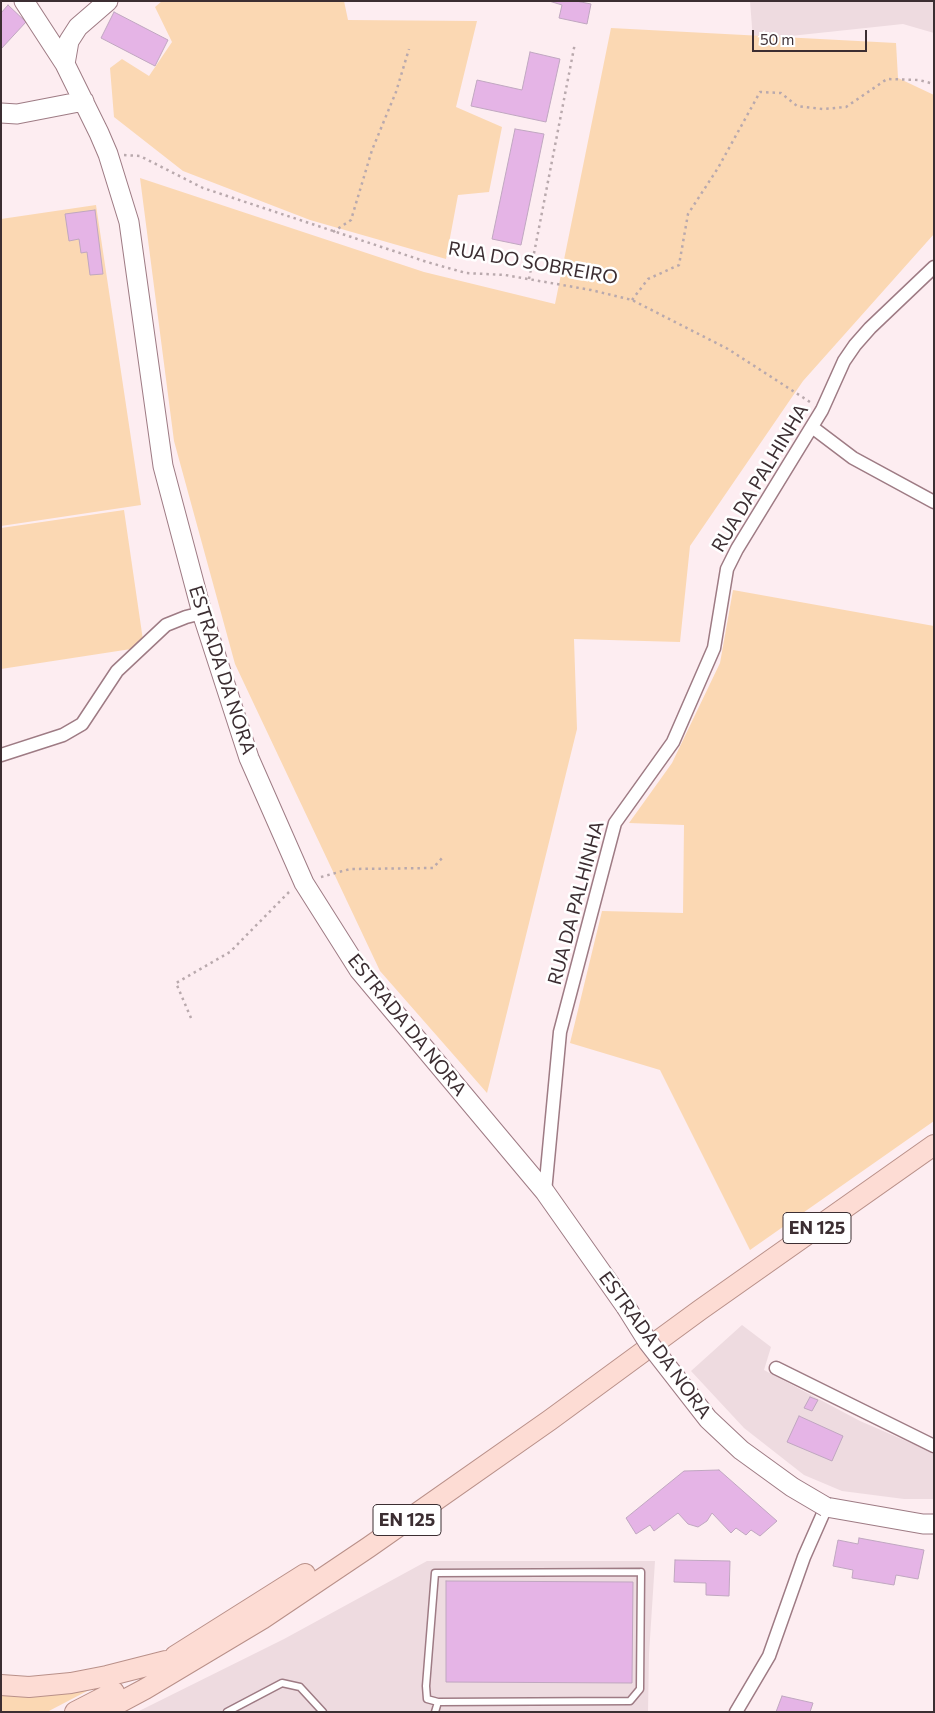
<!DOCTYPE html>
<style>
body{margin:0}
#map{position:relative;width:935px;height:1713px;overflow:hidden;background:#fdedf1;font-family:Commissioner,sans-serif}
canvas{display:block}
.frame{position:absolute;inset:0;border:2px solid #3c2e32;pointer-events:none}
.scale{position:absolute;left:752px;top:30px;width:115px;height:22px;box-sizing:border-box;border:2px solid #3c2e32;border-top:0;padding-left:6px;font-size:15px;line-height:18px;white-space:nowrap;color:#3c2e32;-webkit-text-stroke:4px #fff;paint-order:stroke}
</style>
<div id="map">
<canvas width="935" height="1713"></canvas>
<div class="frame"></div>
<div class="scale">50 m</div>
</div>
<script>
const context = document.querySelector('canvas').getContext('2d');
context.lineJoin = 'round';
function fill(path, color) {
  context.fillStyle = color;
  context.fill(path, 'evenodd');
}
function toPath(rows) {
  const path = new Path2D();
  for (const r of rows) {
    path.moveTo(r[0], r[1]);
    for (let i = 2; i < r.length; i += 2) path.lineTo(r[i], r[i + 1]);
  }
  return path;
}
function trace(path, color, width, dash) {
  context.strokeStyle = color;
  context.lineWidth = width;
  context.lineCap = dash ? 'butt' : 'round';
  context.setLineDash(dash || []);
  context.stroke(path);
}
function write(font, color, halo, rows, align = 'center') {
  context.font = font + ' Commissioner,sans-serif';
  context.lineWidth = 5;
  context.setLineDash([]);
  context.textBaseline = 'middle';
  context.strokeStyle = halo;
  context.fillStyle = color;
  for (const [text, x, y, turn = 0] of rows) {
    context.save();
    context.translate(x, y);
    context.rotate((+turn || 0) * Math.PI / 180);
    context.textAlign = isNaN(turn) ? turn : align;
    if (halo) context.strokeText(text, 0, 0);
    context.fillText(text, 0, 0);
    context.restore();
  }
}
const built = toPath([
 [750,1,934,1,934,33,903,24,753,40],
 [742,1325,771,1347,764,1370,860,1421,934,1453,934,1499,904,1499,842,1491,804,1475,744,1428,691,1371],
 [427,1561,655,1561,649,1654,648,1712,137,1712,284,1639]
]);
const green = toPath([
 [162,1,344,1,348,20,477,21,456,107,502,127,489,192,458,195,446,259,310,220,183,171,114,117,110,68,122,59,149,76,172,42,155,7],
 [611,28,896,43,898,78,934,95,934,234,803,381,690,546,680,642,574,639,577,729,487,1093,380,971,235,664,174,441,140,178,424,272,555,304],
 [96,205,141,505,1,526,1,219],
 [124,510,144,647,1,669,1,528],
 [733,590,934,626,934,1121,750,1250,660,1070,570,1043,602,911,683,913,684,825,629,823,672,763,720,663],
 [88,1686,91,1689,47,1712,1,1712,1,1690]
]);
const building = toPath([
 [549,1,576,1,591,4,587,24,559,18,562,5,549,1],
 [8,5,26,22,1,49,1,13,8,5],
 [114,12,168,40,155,66,101,38,114,12],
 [530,52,560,59,546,122,471,106,477,80,522,90,530,52],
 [515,129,544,134,521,245,492,239,515,129],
 [95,210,103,274,90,275,87,252,81,253,79,239,69,241,65,214,95,210],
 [810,1397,818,1400,812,1411,804,1408,810,1397],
 [799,1416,843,1436,832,1461,787,1442,799,1416],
 [719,1470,777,1521,760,1536,751,1530,746,1535,736,1528,731,1533,712,1513,707,1521,698,1527,688,1524,678,1513,654,1531,650,1525,636,1534,626,1518,684,1471,719,1470],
 [859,1538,924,1550,918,1579,896,1575,894,1585,852,1578,853,1570,833,1566,838,1540,858,1544,859,1538],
 [675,1560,730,1561,729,1596,706,1595,706,1583,674,1582,675,1560],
 [446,1581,633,1582,632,1683,446,1682,446,1581],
 [782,1696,813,1703,810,1712,776,1712,782,1696]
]);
const path = toPath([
 [124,155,140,156,203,188,427,262,466,273,505,275,591,290,632,300,728,349,810,402],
 [333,232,351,220,372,150,396,92,409,49],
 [529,279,575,43],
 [632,300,648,279,679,265,688,214,718,168,760,92,781,93,797,106,823,109,846,107,887,79,919,80,934,84],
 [321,877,350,869,433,868,443,857],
 [191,1018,176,983,230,952,289,892]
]);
const lane = toPath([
 [641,1572,640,1689,630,1701,438,1702,427,1699,426,1686,435,1573,641,1572],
 [227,1712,282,1683,300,1687,323,1712],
 [435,1712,438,1702]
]);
const street = toPath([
 [812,427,853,458,934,502],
 [1,755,63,735,82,724,117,671,166,625,186,617,202,613],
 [545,1192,560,1032,615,823,673,742,714,648,727,569,737,549,822,410,844,361,855,345,870,328,934,267],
 [776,1368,934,1446],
 [736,1712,769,1656,804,1557,826,1507]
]);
const secondary = toPath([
 [24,1,65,64,99,133,108,154,129,222,163,466,202,613,249,758,304,883,359,970,545,1192,626,1307],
 [65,64,69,41,78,27,108,1],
 [1,113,17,114,84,101],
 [826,1507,923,1524,934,1524]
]);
const primary = toPath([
 [175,1656,305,1574],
 [1,1685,29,1687,71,1683,107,1676,166,1661],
 [75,1712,114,1692],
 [102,1712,145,1689,262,1619,369,1547,550,1420,700,1310,934,1145]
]);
const secondaryBridge = toPath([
 [626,1307,648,1342,708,1419,741,1450,792,1487,826,1507]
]);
const shields = [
 [817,1228,68],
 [407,1520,68]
];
const shieldNames = [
 ["EN 125",817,1228],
 ["EN 125",407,1520]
];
const streetNames = [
 ["RUA DO SOBREIRO",533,263,10],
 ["RUA DA PALHINHA",760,478,-59],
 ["ESTRADA DA NORA",222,670,72],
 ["RUA DA PALHINHA",576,903,-75],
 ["ESTRADA DA NORA",407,1025,51],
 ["ESTRADA DA NORA",655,1345,54]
];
fill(built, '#eedbe0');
fill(green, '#fbd8b3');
fill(building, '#e5b4e6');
trace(building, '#c0a7c0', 1);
trace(lane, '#9e7b84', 9);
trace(street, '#9e7b84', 15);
trace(secondary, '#9e7b84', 21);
trace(primary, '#b99089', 22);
trace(path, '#b9a9ad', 2.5, [2.5, 4]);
trace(lane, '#fff', 6);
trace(street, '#fff', 12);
trace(secondary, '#fff', 19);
trace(primary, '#fddcd4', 20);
trace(secondaryBridge, '#9e7b84', 21, []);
trace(secondaryBridge, '#fff', 19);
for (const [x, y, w] of shields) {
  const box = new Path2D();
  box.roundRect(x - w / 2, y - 15.5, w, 31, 4);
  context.fillStyle = '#fff';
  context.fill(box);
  trace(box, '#3c2e32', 1);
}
write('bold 18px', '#3c2e32', null, shieldNames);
write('19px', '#3c2e32', '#fff', streetNames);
</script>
